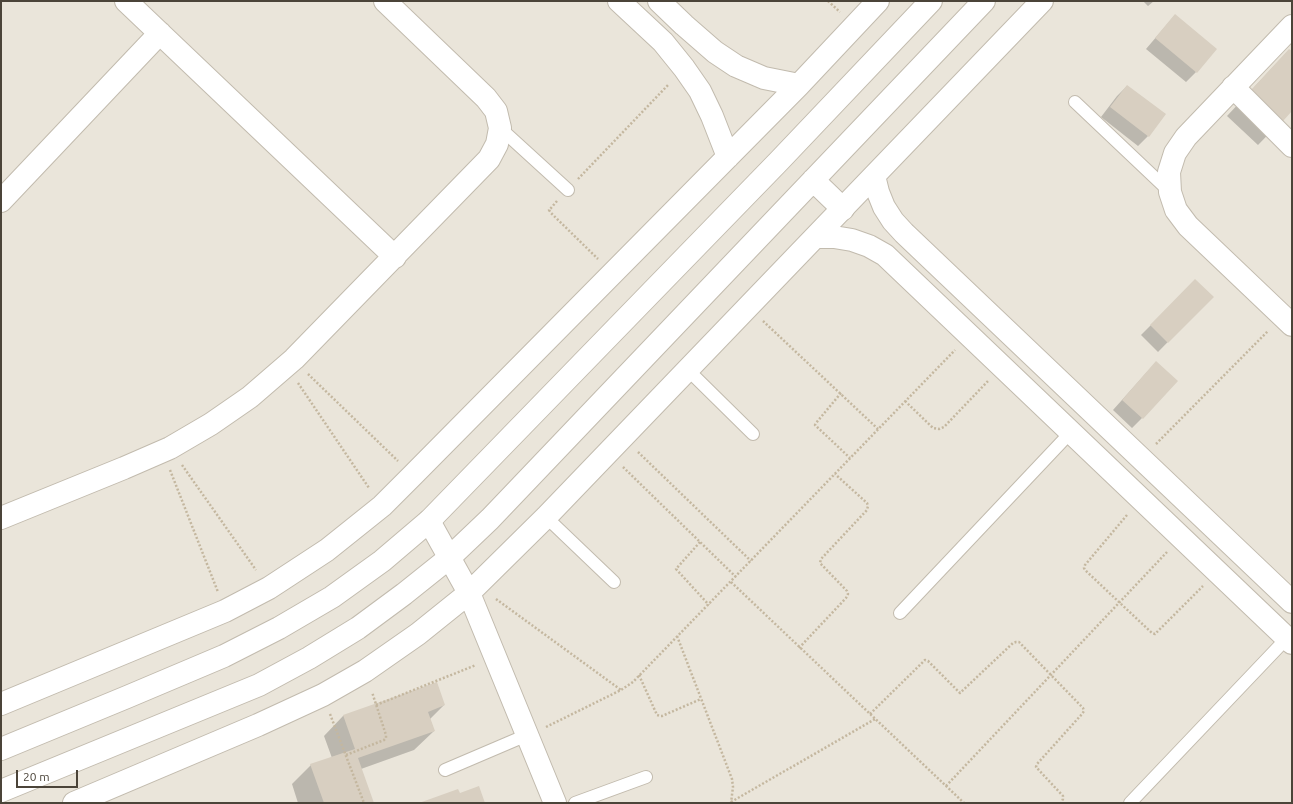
<!DOCTYPE html>
<style>
body{margin:0}
#map{position:relative;width:1293px;height:804px;overflow:hidden;background:#f6f3ec;font-family:Ubuntu,sans-serif}
canvas{display:block}
.frame{position:absolute;inset:0;border:2px solid #4b4439;pointer-events:none}
.scale{position:absolute;left:16px;top:770px;width:62px;height:18px;box-sizing:border-box;border:2px solid #4b4439;border-top:0;padding-left:5px;font-size:12px;line-height:14px;white-space:nowrap;color:#4b4439;-webkit-text-stroke:3px #fff;paint-order:stroke}
</style>
<div id="map">
<canvas width="1293" height="804"></canvas>
<div class="frame"></div>
<div class="scale">20 m</div>
</div>
<script>
const context = document.querySelector('canvas').getContext('2d');
context.lineJoin = 'round';
function fill(path, color) {
  context.fillStyle = color;
  context.fill(path, 'evenodd');
}
function toPath(rows) {
  const path = new Path2D();
  for (const r of rows) {
    path.moveTo(r[0], r[1]);
    for (let i = 2; i < r.length; i += 2) path.lineTo(r[i], r[i + 1]);
  }
  return path;
}
function trace(path, color, width, dash) {
  context.strokeStyle = color;
  context.lineWidth = width;
  context.lineCap = dash ? 'butt' : 'round';
  context.setLineDash(dash || []);
  context.stroke(path);
}
const residential = toPath([
 [1,1,1292,1,1292,803,1,803]
]);
const shadow = toPath([
 [1143,1,1154,1,1148,6],
 [1175,15,1196,72,1186,82,1146,49],
 [1292,53,1292,110,1258,145,1227,116,1275,65],
 [1127,86,1148,136,1138,146,1101,117,1117,96],
 [1195,281,1212,297,1158,352,1141,335],
 [1147,372,1142,418,1132,428,1113,410],
 [436,684,444,705,430,719,434,731,414,750,361,769,373,803,298,803,292,784,311,765,332,758,324,736,343,716]
]);
const building = toPath([
 [1175,14,1217,49,1197,73,1155,38],
 [1289,49,1292,51,1292,111,1274,131,1241,101],
 [1127,85,1166,114,1149,137,1110,107],
 [1195,279,1214,297,1168,343,1150,325],
 [1156,361,1178,381,1143,419,1122,400],
 [437,682,445,705,428,712,435,731,358,758,374,803,324,803,310,764,355,749,343,715],
 [479,786,485,803,419,803,458,789,460,793]
]);
const path = toPath([
 [828,1,840,12],
 [578,179,669,84],
 [557,201,551,208,549,210,551,213,598,259],
 [763,321,878,429],
 [308,374,398,461],
 [298,383,369,488],
 [841,393,816,423,815,425,850,458],
 [905,401,933,428,939,429,944,427,988,381],
 [1156,444,1268,331],
 [638,452,751,561],
 [182,465,256,570],
 [623,467,736,577],
 [170,470,218,592],
 [1127,515,1085,565,1084,568,1085,570,1120,603,1152,633,1155,634,1203,586],
 [700,542,676,569,709,605],
 [731,582,964,803],
 [496,599,621,690],
 [677,636,732,779,733,787,731,803],
 [799,648,846,598,848,594,847,591,820,563,821,559,867,510,868,506,867,503,835,474],
 [639,675,657,715,660,716,662,716,701,699],
 [376,705,476,665],
 [330,714,364,803],
 [870,714,925,660,928,661,960,693,1013,643,1016,642,1019,642,1083,708,1084,711,1082,714,1037,764,1036,767,1063,796,1063,799,1061,803],
 [546,727,621,690,633,682,955,350],
 [346,755,384,740,386,738,386,735,372,692],
 [946,786,1167,552],
 [731,802,875,719]
]);
const service = toPath([
 [1075,102,1170,192],
 [500,128,568,190],
 [688,370,753,434],
 [546,517,614,582],
 [900,613,1071,432],
 [445,770,527,735],
 [575,803,646,777],
 [1130,803,1287,638]
]);
const minor = toPath([
 [126,1,395,257],
 [619,1,663,42,684,68,700,91,712,116,728,157],
 [659,1,684,25,715,52,736,66,764,78,799,85],
 [1292,26,1186,137,1175,153,1169,172,1170,192,1176,210,1188,226,1292,325],
 [1233,87,1292,146],
 [874,176,878,192,884,207,893,221,904,233,1292,602],
 [1,201,160,33],
 [816,237,834,237,852,240,869,246,885,255,1292,643],
 [1,518,124,468,170,448,211,424,250,397,294,359,489,159,497,144,500,128,496,111,486,98,385,1],
 [429,521,469,593,555,803],
 [1,704,225,611,269,588,327,550,382,506,413,475,799,85,878,1],
 [74,803,258,725,323,695,365,671,418,634,469,593,546,517,1042,1]
]);
const tertiary = toPath([
 [813,180,843,209],
 [1,749,127,697,224,656,279,628,332,597,382,561,429,521,779,161,931,1],
 [1,791,259,685,309,658,358,628,404,594,449,558,490,519,984,1]
]);
fill(residential, '#eae5da');
fill(shadow, '#0003');
fill(building, '#d8cfc1');
trace(service, '#c2bbae', 14);
trace(minor, '#c2bbae', 24);
trace(tertiary, '#c2bbae', 24);
trace(path, '#c4b79f', 2.5, [2, 2]);
trace(service, '#fff', 12);
trace(minor, '#fff', 22);
trace(tertiary, '#fff', 22);
</script>
